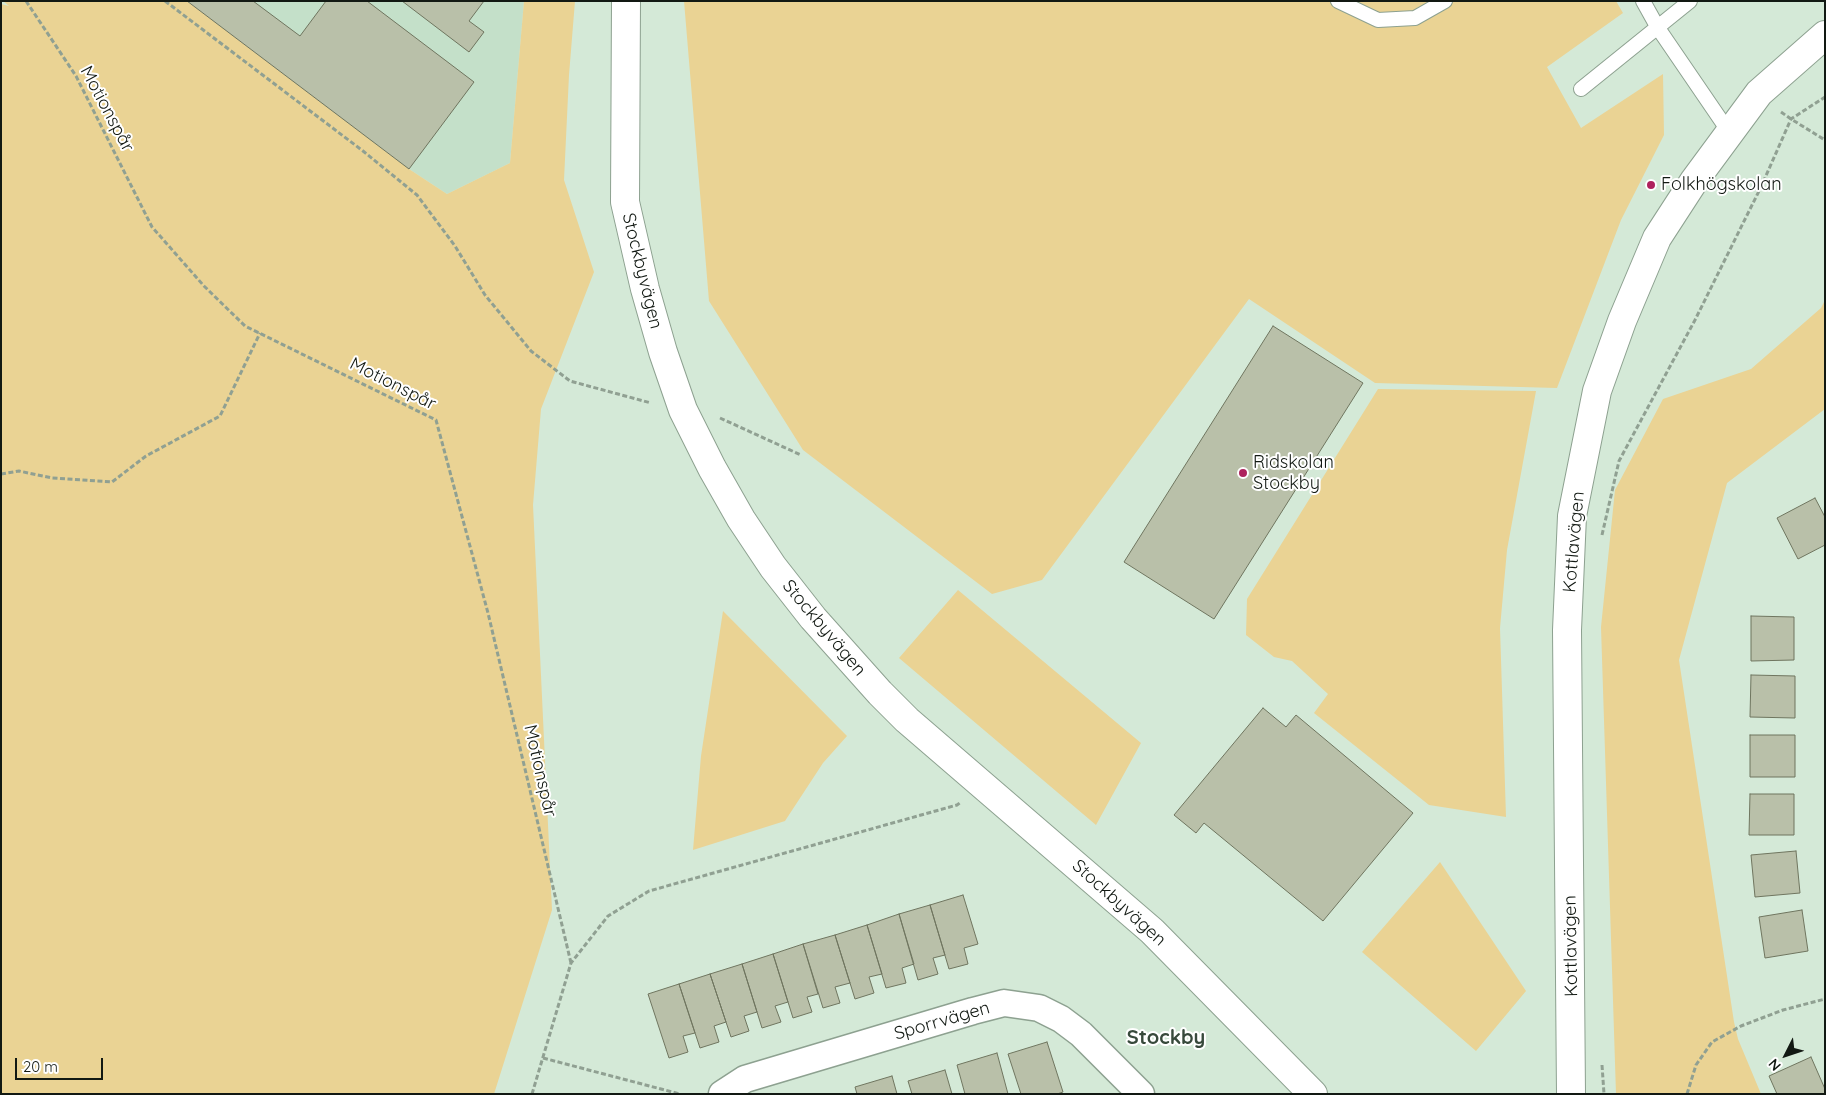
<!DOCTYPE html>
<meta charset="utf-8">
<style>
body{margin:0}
#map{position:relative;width:1826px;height:1095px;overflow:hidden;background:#d4e9d7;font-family:Quicksand,sans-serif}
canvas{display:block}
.frame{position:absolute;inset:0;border:2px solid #121913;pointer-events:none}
.north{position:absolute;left:1761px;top:1030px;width:50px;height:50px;-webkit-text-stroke:4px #fff;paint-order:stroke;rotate:229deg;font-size:14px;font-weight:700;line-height:20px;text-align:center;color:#121913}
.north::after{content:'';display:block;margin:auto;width:18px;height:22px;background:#121913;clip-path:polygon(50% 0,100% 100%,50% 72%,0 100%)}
.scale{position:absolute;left:15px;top:1058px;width:88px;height:22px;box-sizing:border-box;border:2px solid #121913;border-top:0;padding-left:6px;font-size:15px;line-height:18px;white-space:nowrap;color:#121913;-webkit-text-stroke:4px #fff;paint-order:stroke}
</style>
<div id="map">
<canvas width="1826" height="1095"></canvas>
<div class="frame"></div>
<div class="north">N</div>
<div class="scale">20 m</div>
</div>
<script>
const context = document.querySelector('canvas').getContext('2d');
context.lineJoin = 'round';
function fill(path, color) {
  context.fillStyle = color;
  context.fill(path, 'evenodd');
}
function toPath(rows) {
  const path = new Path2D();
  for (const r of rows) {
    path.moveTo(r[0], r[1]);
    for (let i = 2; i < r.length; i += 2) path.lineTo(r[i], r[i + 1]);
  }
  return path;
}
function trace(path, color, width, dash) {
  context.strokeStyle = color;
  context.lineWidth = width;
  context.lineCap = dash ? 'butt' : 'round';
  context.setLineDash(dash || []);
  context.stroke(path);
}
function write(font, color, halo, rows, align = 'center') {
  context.font = font + ' Quicksand,sans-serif';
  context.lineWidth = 4;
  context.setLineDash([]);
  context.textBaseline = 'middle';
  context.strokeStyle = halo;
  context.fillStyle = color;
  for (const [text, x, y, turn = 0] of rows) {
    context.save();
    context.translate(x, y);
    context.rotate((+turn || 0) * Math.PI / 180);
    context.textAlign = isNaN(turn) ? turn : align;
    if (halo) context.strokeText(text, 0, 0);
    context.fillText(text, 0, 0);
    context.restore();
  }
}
const built = toPath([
 [187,1,524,1,510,163,447,194,409,169]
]);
const green = toPath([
 [3,1,187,1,409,169,447,194,510,163,524,1,575,1,569,75,564,180,594,272,541,409,533,505,552,910,494,1094,1,1094,1,4,9,6],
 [684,1,1616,1,1623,13,1547,67,1581,128,1663,74,1664,135,1621,220,1557,388,1375,383,1249,299,1042,580,992,594,803,450,709,301],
 [1825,300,1825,409,1727,483,1679,660,1734,1022,1738,1039,1761,1094,1616,1094,1601,627,1615,490,1663,399,1751,369,1821,308],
 [1378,389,1536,391,1507,550,1500,628,1506,817,1429,805,1314,713,1328,694,1292,661,1274,657,1246,635,1247,599],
 [958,590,1141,743,1096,825,899,658],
 [723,611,847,736,823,763,785,821,693,850,701,756],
 [1440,862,1526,991,1476,1051,1362,952]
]);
const building = toPath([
 [187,1,253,1,300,36,326,1,367,1,474,82,409,169,187,1],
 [402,1,484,1,469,21,484,32,469,52,402,1],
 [1273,326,1363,383,1214,619,1124,562,1273,326],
 [1815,498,1825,517,1825,545,1798,559,1777,518,1815,498],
 [1751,616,1794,617,1794,660,1751,661,1751,616],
 [1751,675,1795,676,1795,718,1750,717,1751,675],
 [1263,708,1286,727,1296,715,1413,813,1323,921,1204,823,1196,833,1174,815,1263,708],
 [1750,735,1795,735,1795,777,1750,777,1750,735],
 [1750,794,1794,794,1794,835,1749,835,1750,794],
 [1796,851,1800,893,1755,897,1751,855,1796,851],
 [963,895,978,944,964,948,968,964,949,969,930,905,963,895],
 [930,905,945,955,933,958,938,974,918,980,899,914,930,905],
 [1802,910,1808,951,1765,958,1759,917,1802,910],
 [899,914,914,964,902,968,906,983,886,988,867,925,899,914],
 [867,925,882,974,869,977,874,993,855,999,835,935,867,925],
 [835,935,850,983,835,987,840,1003,823,1008,803,944,835,935],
 [803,944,818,994,807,997,812,1012,793,1018,773,954,803,944],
 [773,954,788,1002,775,1006,781,1022,762,1028,742,964,773,954],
 [742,964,757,1012,744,1016,749,1031,731,1037,710,974,742,964],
 [710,974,726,1022,714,1026,719,1042,700,1048,679,984,710,974],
 [679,984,695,1033,683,1036,688,1052,669,1058,648,994,679,984],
 [1047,1042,1063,1092,1057,1094,1021,1094,1008,1054,1047,1042],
 [997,1053,1008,1094,965,1094,957,1065,997,1053],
 [1811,1057,1825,1089,1825,1094,1777,1094,1769,1076,1811,1057],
 [945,1070,952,1094,912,1094,908,1081,945,1070],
 [892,1076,897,1094,857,1094,855,1087,892,1076]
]);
const path = toPath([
 [26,1,76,76,152,227,204,286,245,326,436,420,488,613,571,963],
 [165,1,363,151,417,195,455,246,485,295,531,351,570,381,651,403],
 [1781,112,1791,119,1825,140],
 [720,418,801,455],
 [1,474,19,471,52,478,112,482,146,456,220,416,260,333],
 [1602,535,1619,461,1695,320,1761,187,1791,119,1825,97],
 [543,1058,680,1094],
 [1602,1065,1604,1094],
 [532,1094,571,963,608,916,649,891,957,805,961,802],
 [1687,1094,1696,1065,1712,1042,1741,1026,1783,1010,1825,999]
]);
const lane = toPath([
 [1338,1,1378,20,1415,18,1445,1],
 [1643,1,1658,28,1729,132],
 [1581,89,1690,1]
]);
const street = toPath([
 [722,1094,745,1079,973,1011,1004,1003,1039,1008,1061,1019,1081,1034,1141,1094]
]);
const secondary = toPath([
 [626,1,625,202,645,289,663,352,683,410,712,468,741,519,773,567,813,618,880,693,907,720,1152,931,1313,1094],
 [1571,1094,1567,630,1572,516,1597,391,1622,321,1657,238,1694,181,1759,93,1825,35]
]);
const markers = [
 [1651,185,5,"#ae225d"],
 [1243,473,5,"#ae225d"]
];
const streetNames = [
 ["Motionspår",107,109,62],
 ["Stockbyvägen",642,271,76],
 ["Motionspår",393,384,27],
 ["Kottlavägen",1574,542,-85],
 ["Stockbyvägen",824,628,50],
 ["Motionspår",540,771,77],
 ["Stockbyvägen",1119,903,42],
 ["Kottlavägen",1571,946,-91],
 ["Sporrvägen",942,1021,-16]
];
const poiNames = [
 ["Folkhögskolan",1661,185],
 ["Ridskolan",1253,463],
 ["Stockby",1253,484]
];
const quarterNames = [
 ["Stockby",1166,1038]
];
fill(built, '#c4e0c9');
fill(green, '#ead394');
fill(building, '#b9c0a9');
trace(building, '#6f755f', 1);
trace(lane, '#8da190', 16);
trace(street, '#8da190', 29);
trace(secondary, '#8da190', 30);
trace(path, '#90a092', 3, [5, 2.5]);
trace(lane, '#fff', 14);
trace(street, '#fff', 26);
trace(secondary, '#fff', 28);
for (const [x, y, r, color] of markers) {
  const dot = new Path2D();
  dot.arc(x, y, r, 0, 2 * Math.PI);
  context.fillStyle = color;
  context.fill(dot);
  trace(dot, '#fff', 2);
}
write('18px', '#121913', '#fff', streetNames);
write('18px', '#121913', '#fff', poiNames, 'left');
write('bold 20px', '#37493b', '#fff', quarterNames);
</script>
